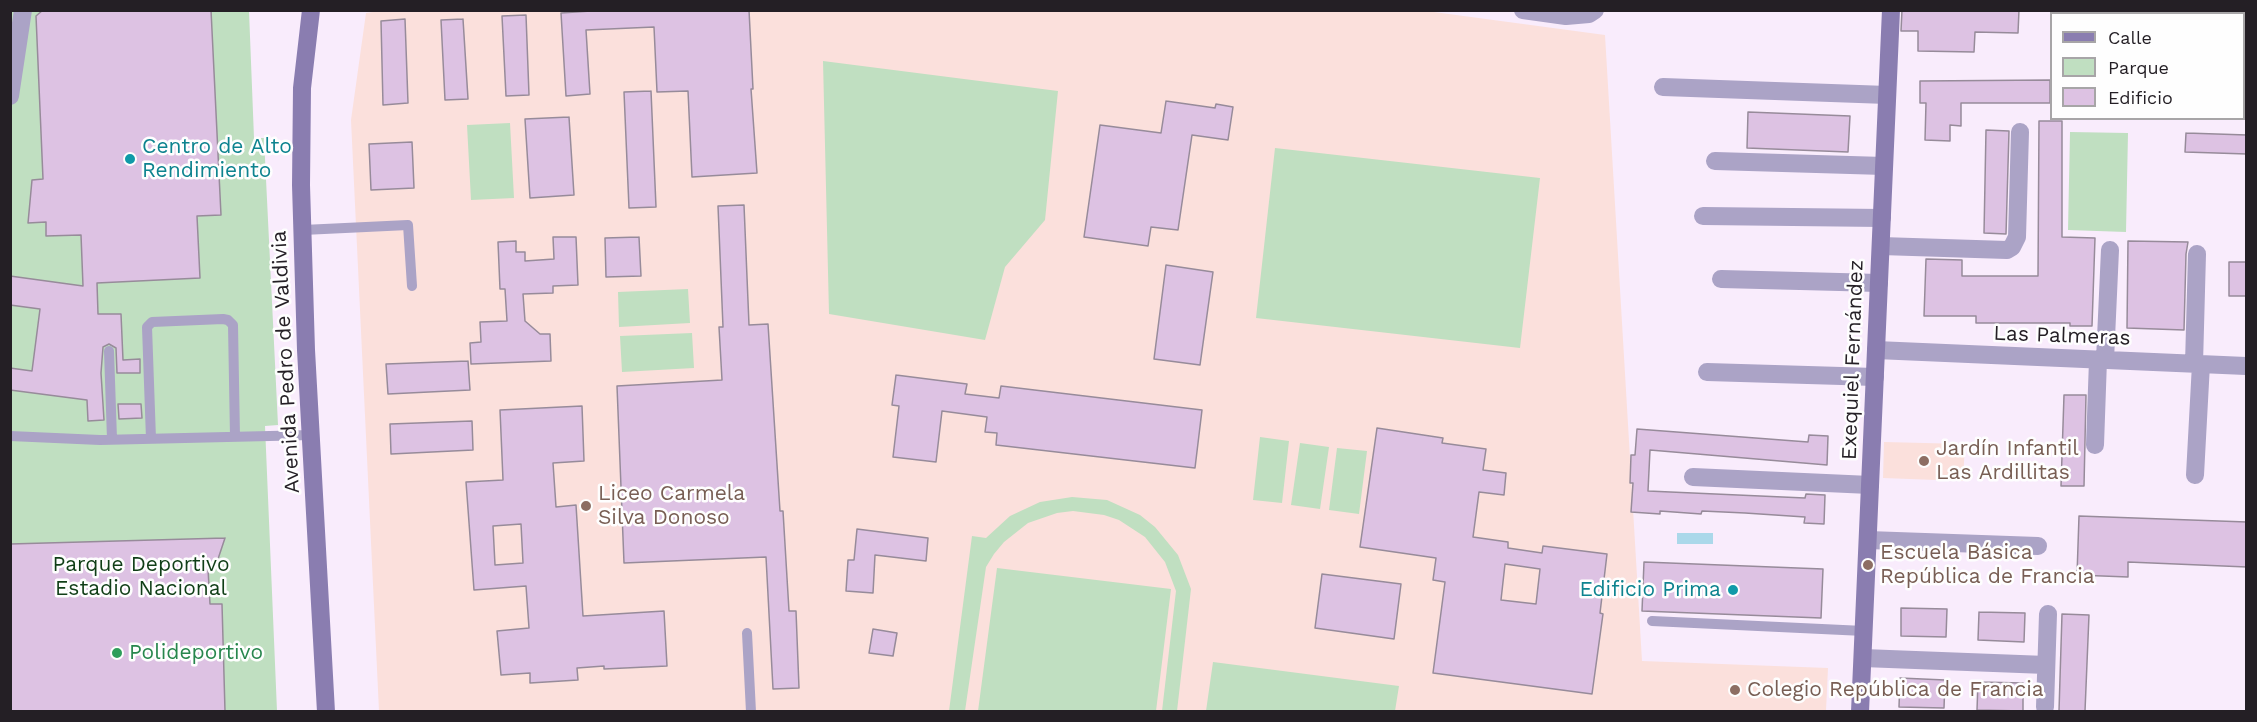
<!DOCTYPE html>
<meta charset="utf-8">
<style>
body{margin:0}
#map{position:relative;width:2257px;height:722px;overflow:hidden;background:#f9ecfc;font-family:"Work Sans",sans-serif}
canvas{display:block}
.frame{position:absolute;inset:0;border:12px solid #241f25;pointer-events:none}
.legend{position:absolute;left:2050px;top:12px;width:195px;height:108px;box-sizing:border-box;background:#fefefe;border:2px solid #a7a5a7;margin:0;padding:8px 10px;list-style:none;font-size:18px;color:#241f25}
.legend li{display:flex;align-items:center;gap:12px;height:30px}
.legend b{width:30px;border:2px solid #a7a5a7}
</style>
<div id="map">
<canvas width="2257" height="722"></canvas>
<div class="frame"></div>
<ul class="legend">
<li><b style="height:8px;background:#8a7db0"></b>Calle</li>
<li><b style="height:16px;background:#c0dfc1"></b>Parque</li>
<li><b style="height:16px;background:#ddc2e3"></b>Edificio</li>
</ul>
</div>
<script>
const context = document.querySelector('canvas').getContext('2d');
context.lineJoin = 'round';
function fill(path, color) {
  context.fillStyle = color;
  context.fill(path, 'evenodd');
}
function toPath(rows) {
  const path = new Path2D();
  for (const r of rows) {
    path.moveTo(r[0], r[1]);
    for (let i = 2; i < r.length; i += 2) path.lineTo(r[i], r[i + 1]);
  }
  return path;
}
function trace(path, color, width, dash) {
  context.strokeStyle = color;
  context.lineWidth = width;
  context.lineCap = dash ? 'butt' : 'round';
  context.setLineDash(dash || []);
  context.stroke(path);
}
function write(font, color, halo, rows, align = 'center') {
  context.font = font + ' "Work Sans",sans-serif';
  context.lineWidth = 5;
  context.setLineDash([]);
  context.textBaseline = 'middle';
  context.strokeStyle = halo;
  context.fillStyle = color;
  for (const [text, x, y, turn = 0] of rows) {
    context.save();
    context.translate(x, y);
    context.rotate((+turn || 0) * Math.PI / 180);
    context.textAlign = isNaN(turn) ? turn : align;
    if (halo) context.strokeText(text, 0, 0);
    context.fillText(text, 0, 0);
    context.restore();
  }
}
const education = toPath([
 [386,10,1419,10,1605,35,1642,661,1828,668,1826,711,379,711,351,120,366,13],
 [1884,442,1965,444,1963,481,1883,478]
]);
const green = toPath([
 [10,11,249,11,254,138,264,138,278,425,265,426,277,711,11,711],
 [823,61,1058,91,1045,220,1005,267,985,340,829,314],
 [510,123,514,198,471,200,467,125],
 [2070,132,2128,133,2126,232,2068,230],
 [1275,148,1540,178,1520,348,1256,318],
 [688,289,690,323,619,327,618,292],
 [692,333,694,368,622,372,620,336],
 [1260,437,1289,441,1282,503,1253,500],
 [1300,443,1329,447,1320,509,1291,505],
 [1337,448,1367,451,1359,514,1329,510],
 [1072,497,1107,500,1140,515,1155,527,1178,555,1191,589,1177,711,1162,711,1176,591,1165,562,1145,537,1119,520,1104,515,1073,511,1057,513,1028,523,1004,542,994,554,986,567,965,711,949,711,972,536,986,538,1010,516,1040,502],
 [997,568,1171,589,1156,711,978,711],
 [1213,662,1399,686,1395,711,1206,711]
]);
const water = toPath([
 [1677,533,1713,533,1713,544,1677,544]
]);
const building = toPath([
 [43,10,211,10,221,215,197,216,200,278,97,283,98,314,121,314,123,360,140,359,140,373,117,373,116,348,109,344,103,347,101,373,104,420,88,421,87,400,10,390,10,368,32,371,40,309,10,305,10,276,83,286,81,235,46,236,46,222,28,223,32,180,43,179,36,16,43,10],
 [606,10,749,10,753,89,751,89,757,173,692,177,688,91,657,92,654,27,586,30,590,94,566,96,561,13,606,10],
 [1902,10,2019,10,2018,33,1975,32,1974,52,1918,51,1918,31,1901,31,1902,10],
 [526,15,529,95,506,96,502,16,526,15],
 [405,19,408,103,383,105,381,21,405,19],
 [463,19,468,99,445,100,441,20,463,19],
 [2050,80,2050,103,1961,103,1961,126,1950,125,1950,141,1925,140,1926,103,1920,103,1920,81,2050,80],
 [651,91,656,207,629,208,624,92,651,91],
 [1166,101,1215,108,1216,104,1233,107,1228,140,1192,135,1178,230,1151,227,1148,246,1084,237,1100,125,1161,133,1166,101],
 [1748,112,1850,116,1848,152,1747,148,1748,112],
 [569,117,574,195,530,198,525,119,569,117],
 [2039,121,2062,121,2062,237,2095,238,2092,326,2070,326,2070,323,1976,323,1976,316,1924,316,1926,259,1962,260,1962,276,2038,276,2039,121],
 [1986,130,2009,131,2006,234,1984,233,1986,130],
 [2186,133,2247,135,2247,154,2185,152,2186,133],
 [412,142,414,188,371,190,369,144,412,142],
 [744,205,749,325,768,324,780,511,783,511,789,611,796,611,799,688,773,689,766,557,624,563,617,386,722,380,719,327,723,327,718,206,744,205],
 [553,237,576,237,578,285,553,286,553,293,523,294,525,321,540,334,550,334,551,361,471,364,470,343,481,342,480,322,507,321,505,289,500,289,498,242,516,241,516,252,525,252,525,261,554,259,553,237],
 [639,237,641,276,606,277,605,238,639,237],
 [2128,241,2188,242,2186,254,2184,330,2127,328,2128,241],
 [2229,262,2247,262,2247,296,2229,296,2229,262],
 [1166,265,1213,272,1200,365,1154,359,1166,265],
 [468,361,470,390,388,394,386,364,468,361],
 [896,375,967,384,965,394,999,398,1001,386,1202,410,1195,468,996,445,997,433,985,432,987,417,942,411,936,462,893,457,899,406,892,405,896,375],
 [2064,395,2086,395,2084,486,2061,486,2064,395],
 [118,404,141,404,142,418,119,419,118,404],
 [582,406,584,461,553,463,556,507,576,505,583,616,664,611,667,666,604,669,604,666,577,668,578,680,530,683,530,673,501,675,497,631,529,628,526,586,474,590,466,482,503,480,500,410,582,406],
 [521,524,523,563,495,565,493,526,521,524],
 [472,421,473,450,391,454,390,424,472,421],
 [1377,428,1443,438,1442,443,1486,449,1483,470,1506,473,1504,495,1479,492,1473,537,1508,542,1508,548,1542,553,1543,546,1607,554,1600,613,1603,614,1592,694,1433,673,1445,582,1433,580,1436,558,1360,547,1377,428],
 [1505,564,1540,569,1536,604,1501,600,1505,564],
 [1637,429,1808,442,1809,435,1828,436,1827,465,1650,450,1648,491,1805,498,1806,494,1825,495,1824,524,1804,523,1805,517,1745,513,1702,511,1701,514,1660,511,1660,514,1631,512,1633,483,1630,483,1631,455,1635,455,1637,429],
 [2079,516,2247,522,2247,567,2128,562,2128,577,2077,575,2079,516],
 [857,529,928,538,926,561,875,555,873,593,846,591,848,560,854,560,857,529],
 [225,538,215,568,208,569,210,604,222,604,225,711,10,711,10,544,225,538],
 [1644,562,1823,569,1821,618,1642,611,1644,562],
 [1322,574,1401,584,1394,639,1315,628,1322,574],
 [1901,608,1947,609,1946,637,1901,636,1901,608],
 [1979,612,2025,613,2024,642,1978,640,1979,612],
 [2062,614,2089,615,2085,711,2059,711,2062,614],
 [873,629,897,633,893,656,869,653,873,629],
 [1900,678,1945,680,1944,708,1899,707,1900,678],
 [1978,682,2023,683,2023,711,1977,710,1978,682]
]);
const lane = toPath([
 [303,230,408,225,412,286],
 [109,351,112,439],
 [10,436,100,440,312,435],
 [151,439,147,327,152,322,223,319,228,320,233,325,235,437],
 [1652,621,1864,631],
 [747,633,751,712]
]);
const street = toPath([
 [1523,10,1566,16,1589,14,1595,10],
 [1663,87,1887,95],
 [10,96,23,10],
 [1715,161,1884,166],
 [1703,216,1882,218],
 [1881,246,2007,250,2012,247,2017,237,2020,132],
 [1721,279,1879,283],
 [1876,350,2246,366],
 [2105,360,2110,250],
 [2194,364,2197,254],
 [1707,372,1875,377],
 [2095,445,2098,360],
 [2195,475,2201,364],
 [1693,477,1870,485],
 [1868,540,2038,546],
 [1863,658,2046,665],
 [2045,707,2048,614]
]);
const secondary = toPath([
 [311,10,302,88,301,185,306,350,326,712],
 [1860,712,1891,10]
]);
const markers = [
 [130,159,6,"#0f9aa8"],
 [1924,461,6,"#8d6e63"],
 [586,506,6,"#8d6e63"],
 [1868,565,6,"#8d6e63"],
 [1733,590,6,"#0f9aa8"],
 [117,653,6,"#2e9e5b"],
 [1735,690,6,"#8d6e63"]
];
const cultureNames = [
 ["Centro de Alto",142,147],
 ["Rendimiento",142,171],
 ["Edificio Prima",1721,590,"right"]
];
const streetNames = [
 ["Las Palmeras",2062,336,2],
 ["Exequiel Fernández",1853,360,-88],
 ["Avenida Pedro de Valdivia",286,362,-93]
];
const educationNames = [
 ["Jardín Infantil",1936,449],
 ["Las Ardillitas",1936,473],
 ["Liceo Carmela",598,494],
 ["Silva Donoso",598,518],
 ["Escuela Básica",1880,553],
 ["República de Francia",1880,577],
 ["Colegio República de Francia",1747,690]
];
const parkNames = [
 ["Parque Deportivo",141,565],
 ["Estadio Nacional",141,589]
];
const leisureNames = [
 ["Polideportivo",129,653]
];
fill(education, '#fbe0dc');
fill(green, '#c0dfc1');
fill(water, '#abd8ea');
fill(building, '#ddc2e3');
trace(building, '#978b9a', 1.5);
trace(lane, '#aba3c6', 10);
trace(street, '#aba3c6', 18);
trace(secondary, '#8a7db0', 18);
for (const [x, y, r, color] of markers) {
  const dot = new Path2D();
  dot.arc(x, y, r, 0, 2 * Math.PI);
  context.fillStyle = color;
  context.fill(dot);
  trace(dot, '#fefefe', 2);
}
write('21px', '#0d838f', '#fefefe', cultureNames, 'left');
write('21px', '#241f25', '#fefefe', streetNames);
write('21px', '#785e54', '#fefefe', educationNames, 'left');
write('21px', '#103e17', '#fefefe', parkNames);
write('21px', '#27864d', '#fefefe', leisureNames, 'left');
</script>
